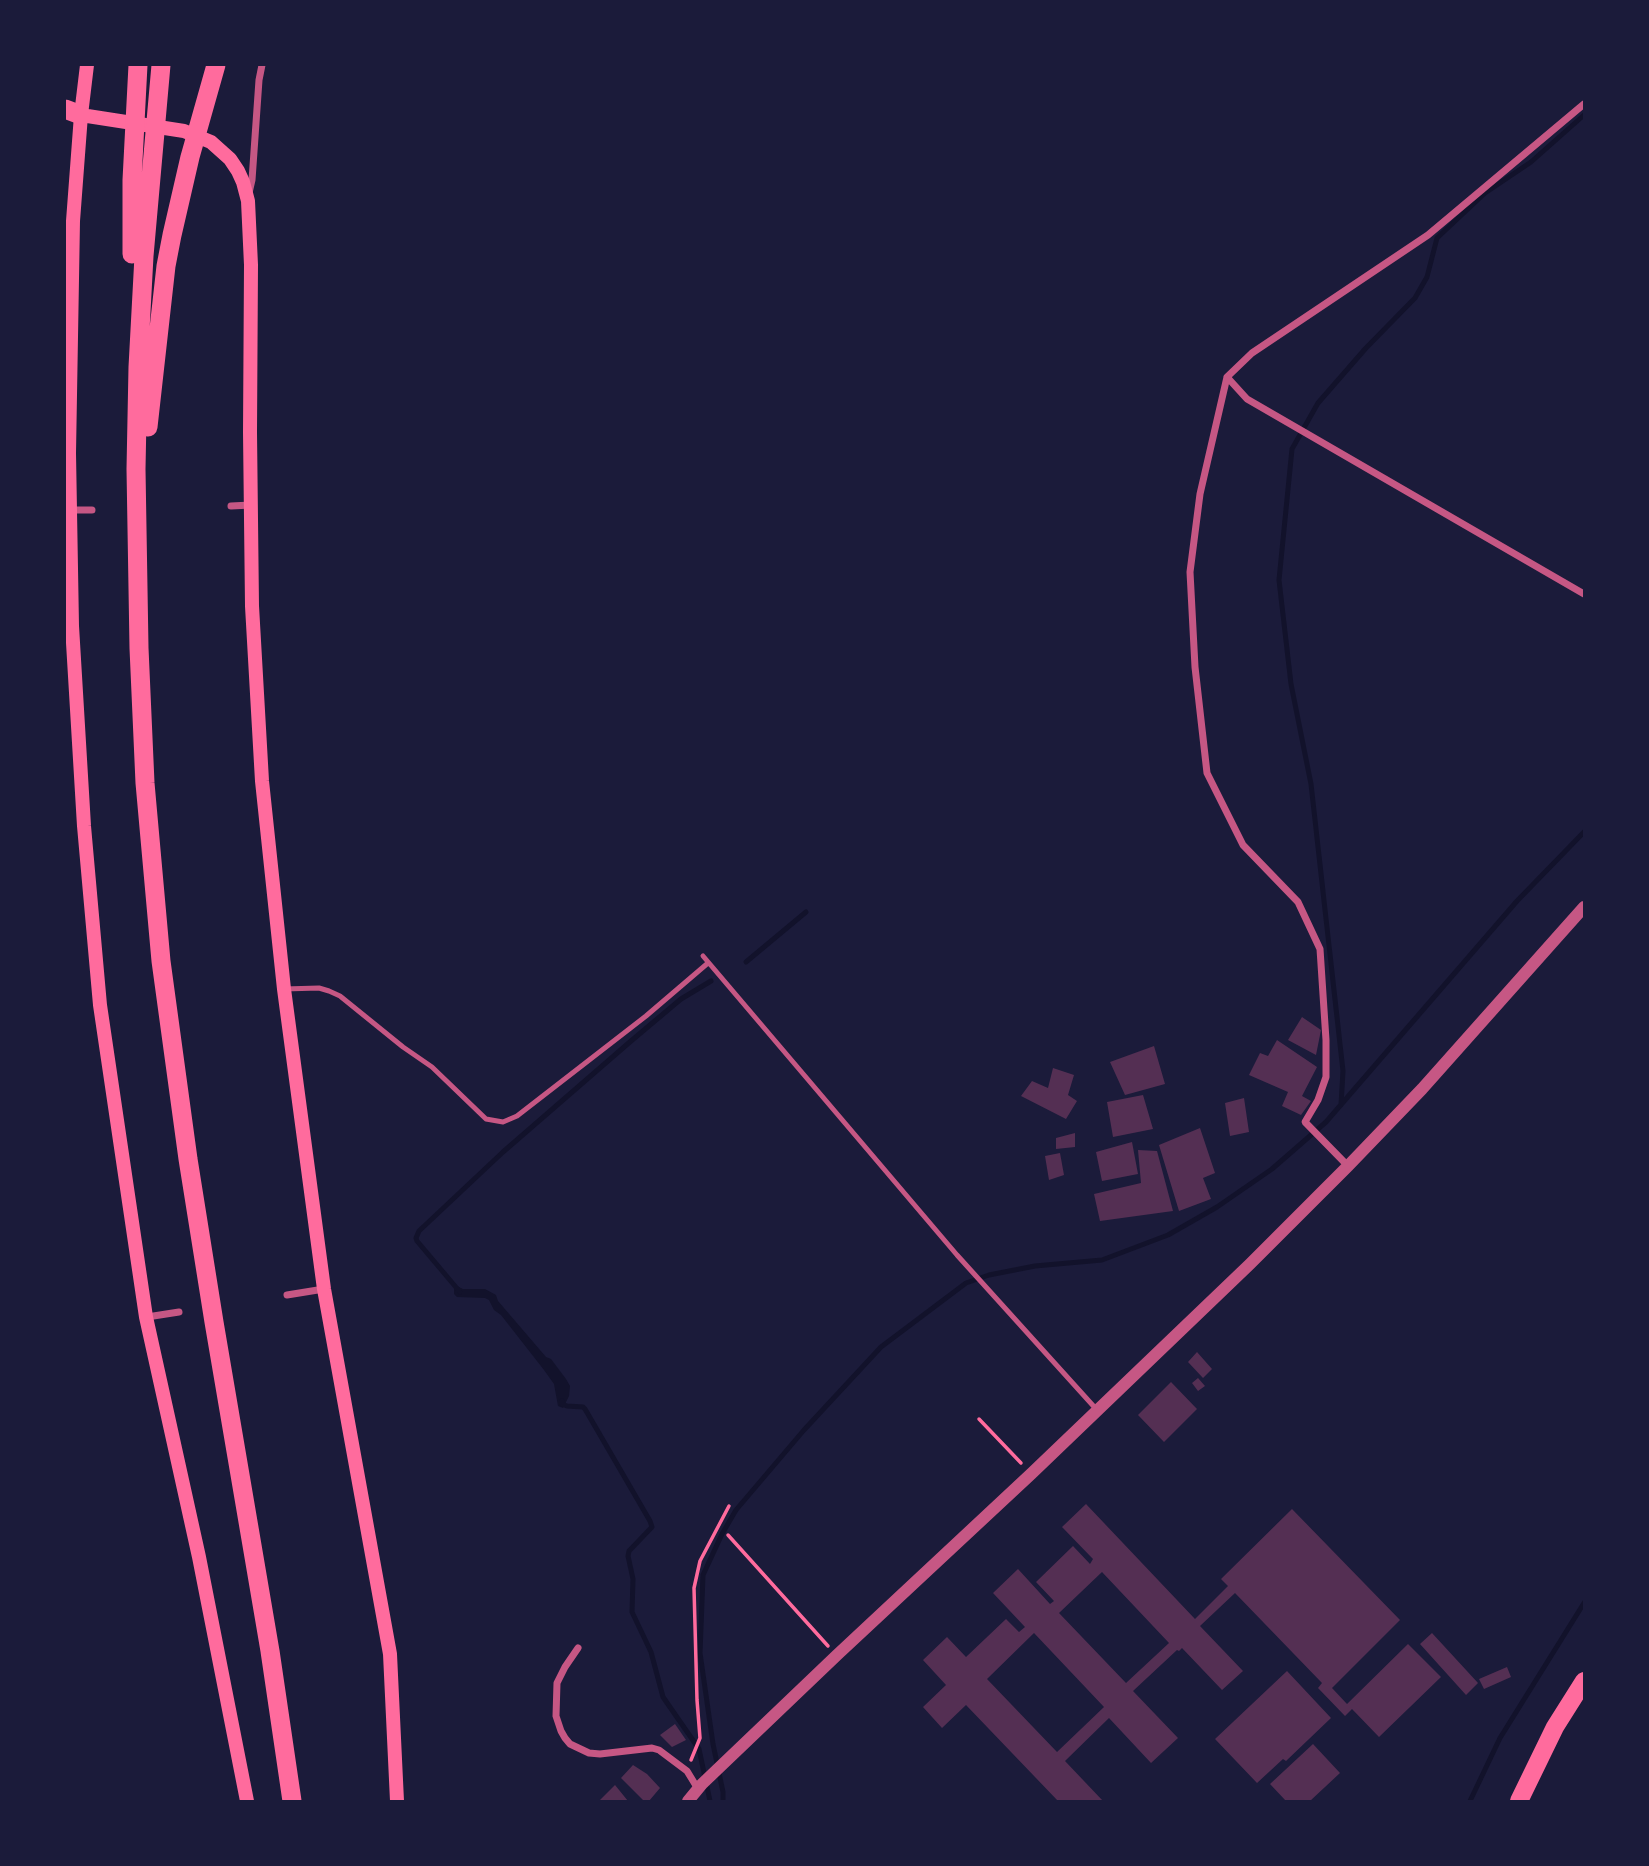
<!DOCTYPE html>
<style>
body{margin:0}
#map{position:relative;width:1649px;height:1866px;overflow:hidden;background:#1b1b3a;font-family:"Fira Sans",sans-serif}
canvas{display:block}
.frame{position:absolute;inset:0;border:66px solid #1b1b3a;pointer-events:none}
</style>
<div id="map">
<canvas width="1649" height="1866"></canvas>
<div class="frame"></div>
</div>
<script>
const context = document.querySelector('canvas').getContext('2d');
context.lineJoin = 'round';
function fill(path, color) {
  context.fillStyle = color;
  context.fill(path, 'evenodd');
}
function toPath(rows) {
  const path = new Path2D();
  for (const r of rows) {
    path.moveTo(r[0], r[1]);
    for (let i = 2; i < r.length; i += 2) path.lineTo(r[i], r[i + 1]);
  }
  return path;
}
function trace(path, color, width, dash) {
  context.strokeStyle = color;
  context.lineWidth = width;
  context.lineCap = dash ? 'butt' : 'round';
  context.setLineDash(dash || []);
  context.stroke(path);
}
const water = toPath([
 [457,1286,463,1289,485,1289,496,1295,498,1301,546,1357,551,1359,566,1379,570,1386,569,1396,563,1408,558,1406,554,1384,544,1370,501,1315,494,1310,489,1300,485,1298,457,1297,454,1294,454,1288]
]);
const stream = toPath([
 [746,962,806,912],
 [1341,1105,1343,1071,1311,784,1291,684,1279,580,1292,449,1318,403,1366,348,1415,298,1427,277,1437,238,1485,193,1531,162,1584,115],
 [460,1292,417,1241,416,1238,419,1231,503,1152,631,1041,681,999,711,981],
 [562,1401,562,1404,567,1406,583,1407,585,1409,650,1521,652,1527,629,1551,628,1556,633,1579,632,1612,651,1652,663,1697,699,1749,710,1801],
 [723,1801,723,1792,713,1744,700,1653,703,1575,722,1534,736,1510,804,1430,881,1347,966,1283,989,1275,1035,1266,1102,1260,1168,1235,1217,1207,1272,1169,1326,1122,1517,901,1584,832],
 [1470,1801,1500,1738,1584,1603]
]);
const building = toPath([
 [1302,1017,1321,1030,1316,1055,1288,1040],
 [1277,1040,1317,1067,1302,1096,1311,1101,1301,1115,1282,1106,1288,1092,1249,1075,1260,1053,1268,1056],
 [1154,1046,1165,1084,1125,1095,1110,1062],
 [1053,1068,1074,1075,1068,1095,1077,1101,1066,1119,1021,1096,1032,1081,1048,1088],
 [1143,1095,1153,1129,1113,1137,1107,1102],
 [1244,1098,1249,1132,1230,1136,1225,1103],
 [1200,1128,1215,1173,1203,1178,1211,1199,1179,1211,1159,1145],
 [1075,1133,1075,1147,1056,1149,1056,1138],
 [1132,1142,1138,1174,1102,1181,1096,1152],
 [1138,1150,1157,1151,1173,1211,1100,1221,1094,1194,1141,1183],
 [1060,1153,1064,1175,1049,1180,1045,1156],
 [1197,1352,1212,1369,1203,1378,1188,1362],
 [1198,1378,1205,1386,1198,1391,1192,1383],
 [1171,1382,1197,1409,1164,1442,1138,1415],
 [1086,1504,1195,1619,1228,1586,1221,1579,1292,1509,1400,1620,1332,1688,1347,1704,1408,1644,1441,1677,1379,1737,1352,1709,1345,1716,1318,1688,1322,1683,1235,1593,1200,1626,1243,1671,1222,1690,1182,1648,1179,1651,1177,1650,1133,1691,1178,1738,1151,1763,1109,1718,1065,1761,1103,1801,1058,1801,966,1705,942,1728,923,1707,946,1685,923,1660,947,1637,966,1657,1006,1619,1019,1632,1025,1627,993,1593,1018,1569,1050,1604,1054,1601,1036,1582,1073,1546,1090,1564,1093,1559,1062,1527],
 [1102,1572,1169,1643,1126,1683,1059,1613],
 [1034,1633,1104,1707,1057,1752,987,1679],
 [1432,1633,1478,1683,1466,1695,1420,1644],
 [1507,1667,1511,1677,1484,1689,1479,1679],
 [1287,1671,1331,1718,1286,1761,1283,1759,1257,1783,1215,1739],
 [675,1724,686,1740,672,1747,660,1735],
 [1313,1744,1340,1773,1310,1801,1286,1801,1270,1784],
 [633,1765,647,1774,660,1788,649,1801,644,1801,621,1778],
 [615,1785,628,1801,599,1801]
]);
const path = toPath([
 [979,1419,1021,1463],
 [728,1535,828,1646],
 [691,1760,700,1738,697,1700,694,1588,700,1561,729,1506]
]);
const service = toPath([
 [703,956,957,1255,1097,1410],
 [284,989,319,988,329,991,340,996,403,1047,432,1067,486,1119,503,1122,517,1116,646,1016,708,963]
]);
const minor = toPath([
 [249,193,252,180,259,80,262,65],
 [1227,377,1247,399,1584,594],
 [231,506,251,505],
 [70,510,92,510],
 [1348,1166,1305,1122,1318,1100,1326,1077,1326,1040,1320,949,1298,902,1243,845,1207,773,1195,667,1190,572,1200,494,1227,377,1252,353,1428,235,1584,104],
 [287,1295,324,1289],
 [147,1317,179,1312],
 [578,1648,565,1667,557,1683,556,1716,561,1731,565,1738,570,1744,589,1753,600,1754,652,1748,659,1750,687,1771,698,1789]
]);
const tertiary = toPath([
 [688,1801,702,1784,837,1655,1031,1474,1250,1264,1348,1166,1422,1089,1584,907]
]);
const secondary = toPath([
 [87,65,81,115,73,221,69,453,72,626,84,826,100,1005,146,1317,199,1557,247,1801],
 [81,115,184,131,211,142,230,159,238,171,243,182,248,201,251,265,250,432,252,606,262,781,284,989,324,1289,390,1654,397,1801]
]);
const primary = toPath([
 [1519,1801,1555,1727,1584,1681]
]);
const motorway = toPath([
 [161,65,144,256,138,367,136,469,139,648,145,783,161,961,188,1159,214,1322,270,1651,292,1801],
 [65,109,81,115],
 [132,254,132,180,138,65],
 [148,427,166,266,172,235,190,157,216,65]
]);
fill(water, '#12122b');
trace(stream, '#12122b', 5);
fill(building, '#542f53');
trace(path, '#ff6b9d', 3.5);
trace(service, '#c65784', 5);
trace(minor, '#c65784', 7);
trace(tertiary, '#c65784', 12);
trace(secondary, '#ff6b9d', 14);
trace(primary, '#ff6b9d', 18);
trace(motorway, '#ff6b9d', 19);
</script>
